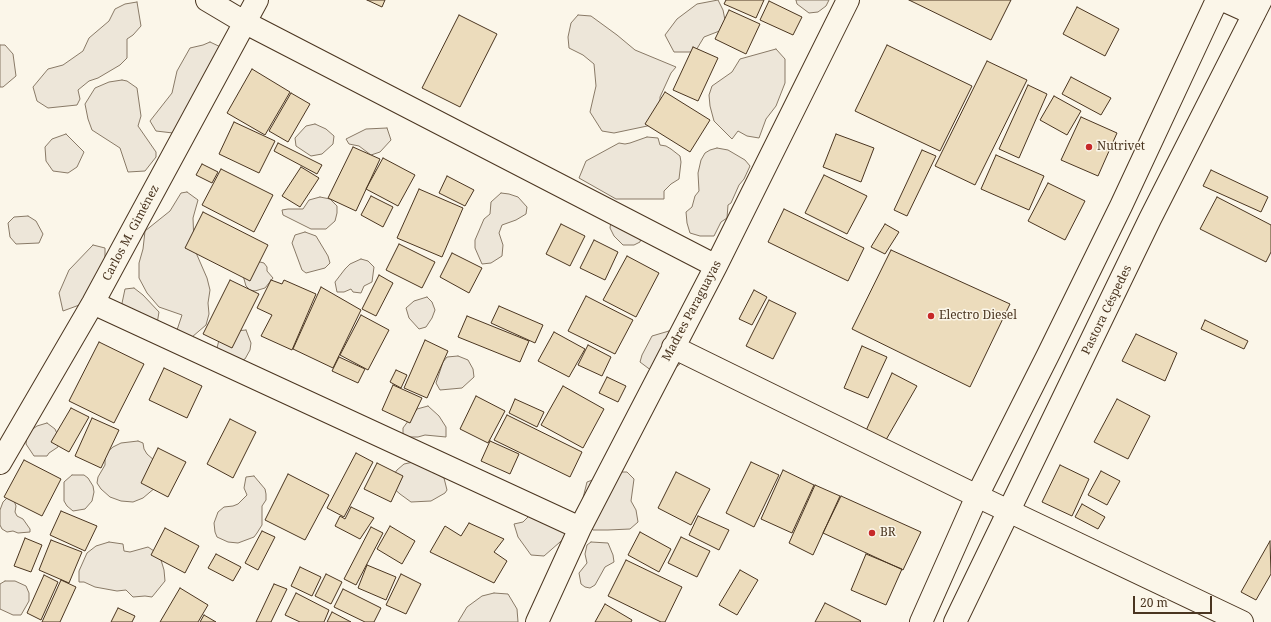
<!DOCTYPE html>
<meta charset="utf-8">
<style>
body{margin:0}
#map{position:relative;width:1271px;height:622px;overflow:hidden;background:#fbf6e9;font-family:"Noto Serif",serif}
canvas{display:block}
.scale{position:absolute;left:1133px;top:596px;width:79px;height:18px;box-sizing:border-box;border:2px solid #4a3520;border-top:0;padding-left:5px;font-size:12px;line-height:14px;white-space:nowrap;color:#4a3520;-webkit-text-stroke:3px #fbf6e9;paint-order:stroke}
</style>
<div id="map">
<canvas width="1271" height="622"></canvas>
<div class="scale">20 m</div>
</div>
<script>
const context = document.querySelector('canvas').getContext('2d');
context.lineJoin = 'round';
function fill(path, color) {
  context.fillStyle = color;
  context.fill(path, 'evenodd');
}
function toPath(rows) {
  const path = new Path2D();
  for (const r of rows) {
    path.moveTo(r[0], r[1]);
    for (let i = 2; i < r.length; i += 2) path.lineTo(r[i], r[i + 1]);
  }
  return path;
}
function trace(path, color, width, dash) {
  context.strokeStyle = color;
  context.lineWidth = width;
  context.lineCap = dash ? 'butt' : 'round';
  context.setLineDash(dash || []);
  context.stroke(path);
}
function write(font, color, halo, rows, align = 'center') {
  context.font = font + ' "Noto Serif",serif';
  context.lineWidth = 3;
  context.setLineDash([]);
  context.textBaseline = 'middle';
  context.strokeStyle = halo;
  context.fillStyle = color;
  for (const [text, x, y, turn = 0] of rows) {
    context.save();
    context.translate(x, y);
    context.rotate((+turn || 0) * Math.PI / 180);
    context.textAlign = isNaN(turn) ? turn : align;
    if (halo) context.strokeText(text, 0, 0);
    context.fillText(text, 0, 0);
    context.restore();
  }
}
const green = toPath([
 [718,0,723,10,725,20,722,30,704,37,695,52,674,52,665,35,677,19,697,4,718,0],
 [796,0,829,0,826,6,818,12,809,13,797,4,796,0],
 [137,2,141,26,133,35,127,39,127,58,120,65,98,78,89,81,78,90,80,99,77,105,48,108,37,101,33,87,48,69,63,65,83,51,89,38,109,21,115,9,125,4,137,2],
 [578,15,591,16,617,35,635,50,676,67,671,73,660,97,660,109,652,125,614,133,602,131,590,112,596,86,594,64,583,55,569,48,568,37,571,23,578,15],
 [210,42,227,50,173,133,156,131,150,121,172,93,177,71,190,48,203,45,210,42],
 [0,45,5,45,13,54,16,76,3,87,0,87,0,45],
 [776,49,785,59,785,83,776,106,766,119,759,138,747,136,738,131,732,139,714,121,710,106,709,95,712,86,732,72,740,59,776,49],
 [122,80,127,81,137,88,141,116,138,126,156,152,156,157,145,171,128,172,120,148,92,130,88,119,85,104,95,88,109,82,122,80],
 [315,124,326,129,334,136,333,144,322,154,311,156,296,146,295,138,306,126,315,124],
 [387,128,391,140,380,152,371,155,359,146,349,144,346,139,366,129,387,128],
 [66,134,84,152,77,167,68,173,53,171,46,161,45,147,52,139,66,134],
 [647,137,658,138,660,145,666,146,671,149,680,156,681,162,679,179,671,184,664,191,664,199,616,199,579,178,586,161,619,143,625,144,630,143,647,137],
 [717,148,728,150,745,160,750,166,744,179,739,185,731,203,728,205,727,218,721,222,714,236,700,236,690,233,687,223,686,212,692,207,695,196,699,191,698,173,701,160,705,153,710,150,717,148],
 [187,192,198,200,193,218,194,244,197,255,207,278,210,290,208,303,209,314,206,325,192,337,176,333,182,315,159,307,147,293,139,278,139,263,143,249,145,231,170,211,181,193,187,192],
 [501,193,509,194,518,197,527,207,526,214,516,220,502,225,499,233,503,245,502,256,491,263,482,264,475,248,475,240,484,219,490,214,491,202,501,193],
 [320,197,330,199,337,206,337,213,335,221,326,229,311,229,283,215,282,210,288,209,303,209,309,200,320,197],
 [28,216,36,221,43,234,39,243,16,244,10,237,8,223,14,217,28,216],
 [611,221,641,238,640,242,634,245,623,245,614,236,610,228,611,221],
 [305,232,316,236,328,256,330,263,325,268,306,273,302,270,292,243,295,235,305,232],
 [93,245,105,248,105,265,82,304,63,311,59,293,69,270,93,245],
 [361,259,368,261,374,267,372,282,364,286,361,293,353,292,351,289,344,292,337,292,335,282,345,269,350,264,361,259],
 [256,261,264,263,267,267,267,271,273,278,265,288,255,291,250,290,246,286,242,272,256,261],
 [134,288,143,295,159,312,157,324,121,308,125,289,134,288],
 [427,297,432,302,435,310,432,318,426,327,419,329,409,318,406,308,414,301,427,297],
 [246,330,251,343,250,350,245,359,229,365,216,352,219,340,226,332,246,330],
 [669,331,678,345,684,350,680,364,675,368,652,371,640,362,642,355,652,336,669,331],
 [458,356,468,360,473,369,474,377,462,388,440,390,436,383,443,362,447,357,458,356],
 [428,406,439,416,446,427,446,437,425,435,418,437,403,437,403,428,417,409,428,406],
 [47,423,55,429,59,438,58,447,49,453,47,456,34,456,26,444,27,433,37,426,47,423],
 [138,441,143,443,144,449,147,454,155,461,156,487,143,498,133,502,121,501,110,497,101,489,97,483,98,477,105,465,105,454,113,447,121,443,138,441],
 [418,461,429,470,444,478,447,490,445,493,431,501,411,502,400,494,391,486,389,481,397,470,404,464,418,461],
 [614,472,627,472,634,479,631,501,636,510,638,522,630,529,608,530,593,530,586,523,583,498,587,482,614,472],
 [72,475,84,475,88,478,93,486,94,492,92,501,85,509,73,511,67,506,64,501,64,482,72,475],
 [254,476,265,489,266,494,266,500,262,506,262,525,257,533,254,537,238,543,228,542,217,537,215,532,214,523,218,512,224,507,233,506,238,504,247,495,244,488,246,477,254,476],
 [8,497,13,498,16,506,15,512,17,516,23,519,30,529,30,532,18,533,13,531,7,532,2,529,0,525,0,510,3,502,8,497],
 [539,508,568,535,544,556,531,555,518,537,514,524,523,522,533,512,539,508],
 [109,542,123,544,124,551,130,552,148,547,154,551,161,560,164,570,165,581,152,597,145,596,133,597,126,590,117,591,95,587,84,582,79,582,79,571,87,553,96,546,109,542],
 [591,542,608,543,613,555,614,562,605,567,595,585,590,588,585,587,581,584,579,573,587,563,585,554,587,545,591,542],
 [5,581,15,581,26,586,29,593,29,601,21,615,13,615,0,609,0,584,5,581],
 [494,593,508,594,517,609,518,622,458,622,467,607,482,596,494,593]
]);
const building = toPath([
 [367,0,385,0,382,7,367,0],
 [726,0,764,0,756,18,724,4,726,0],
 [909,0,1011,0,991,40,909,0],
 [769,1,802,17,793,35,760,20,769,1],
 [1077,7,1119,29,1105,56,1063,34,1077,7],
 [729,10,760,24,746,54,715,39,729,10],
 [459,15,497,34,460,107,422,88,459,15],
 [887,45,972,86,940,151,855,111,887,45],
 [693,47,718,58,698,101,673,90,693,47],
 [987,61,1027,80,975,185,935,166,987,61],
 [252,69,290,92,265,135,227,113,252,69],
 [1071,77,1111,98,1101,115,1062,94,1071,77],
 [1028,85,1047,94,1019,158,999,149,1028,85],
 [665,92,710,120,690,152,645,124,665,92],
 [291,93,310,104,288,142,269,131,291,93],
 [1054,96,1081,111,1067,135,1040,120,1054,96],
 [1081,117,1117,133,1098,176,1061,160,1081,117],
 [234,122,275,141,259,173,219,154,234,122],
 [836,134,874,148,861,182,823,167,836,134],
 [278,143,322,165,317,174,274,151,278,143],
 [353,147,380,159,356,211,328,198,353,147],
 [922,150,936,156,907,216,894,210,922,150],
 [996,155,1044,176,1029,210,981,189,996,155],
 [383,158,415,175,398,206,366,189,383,158],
 [202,164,218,172,212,183,196,175,202,164],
 [301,167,319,178,300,207,282,196,301,167],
 [221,169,273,195,254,232,202,205,221,169],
 [1211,170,1268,197,1261,212,1203,186,1211,170],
 [824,175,867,196,847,234,805,213,824,175],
 [447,176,474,190,465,206,439,193,447,176],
 [1048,183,1085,201,1065,240,1028,221,1048,183],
 [419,189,463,208,442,257,397,238,419,189],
 [371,196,393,207,383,227,361,215,371,196],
 [1217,197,1271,225,1271,252,1266,262,1200,229,1217,197],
 [784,209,864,248,848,281,768,242,784,209],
 [203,212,268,245,250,281,185,248,203,212],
 [561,224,585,236,570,266,546,254,561,224],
 [885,224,899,232,885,254,871,247,885,224],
 [594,240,618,252,605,280,580,268,594,240],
 [399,244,435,262,422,288,386,270,399,244],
 [891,250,1010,304,970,387,852,329,891,250],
 [452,253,482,268,469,293,440,277,452,253],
 [627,256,659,273,636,317,603,300,627,256],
 [379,275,393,283,376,316,362,309,379,275],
 [230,280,259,294,232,348,203,334,230,280],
 [271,280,282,284,284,280,316,294,292,350,261,336,272,315,257,308,271,280],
 [321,287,361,310,333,368,293,349,321,287],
 [754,290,767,297,752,325,739,319,754,290],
 [586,296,633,320,615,354,568,331,586,296],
 [769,300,796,313,773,359,746,346,769,300],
 [499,306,543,325,535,343,491,323,499,306],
 [361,315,389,330,368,370,340,355,361,315],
 [467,316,529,341,520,362,458,337,467,316],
 [1205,320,1248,341,1244,349,1201,329,1205,320],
 [554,332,585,349,569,377,538,361,554,332],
 [1136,334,1177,353,1165,381,1122,361,1136,334],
 [425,340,448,351,427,398,404,388,425,340],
 [99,342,144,364,114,423,69,401,99,342],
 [588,345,611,357,602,376,578,365,588,345],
 [862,346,887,357,868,398,844,388,862,346],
 [339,357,365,369,358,383,332,371,339,357],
 [164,368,202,386,187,418,149,400,164,368],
 [396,370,407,375,401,388,390,382,396,370],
 [892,373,917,386,883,445,864,435,892,373],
 [607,377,626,386,618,402,599,393,607,377],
 [393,385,422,398,410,423,382,410,393,385],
 [563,386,604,409,583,448,541,425,563,386],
 [476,396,505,411,488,443,460,429,476,396],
 [515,399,544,412,537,427,509,413,515,399],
 [1117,399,1150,416,1128,459,1094,442,1117,399],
 [71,408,89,417,69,452,51,442,71,408],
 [507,415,582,452,570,477,494,440,507,415],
 [92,418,119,430,101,468,75,456,92,418],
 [230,419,256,432,233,478,207,464,230,419],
 [490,441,519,454,510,474,481,461,490,441],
 [158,448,186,462,168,497,141,483,158,448],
 [356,453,373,462,344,517,327,508,356,453],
 [24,460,61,479,42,516,4,497,24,460],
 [751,462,779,475,754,527,726,513,751,462],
 [377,463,403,476,391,502,364,489,377,463],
 [1060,465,1089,479,1072,516,1042,502,1060,465],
 [783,470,814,485,792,533,761,519,783,470],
 [1101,471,1120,481,1107,505,1088,495,1101,471],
 [676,472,710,489,691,525,658,508,676,472],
 [288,474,329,495,305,540,265,520,288,474],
 [815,485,840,496,813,555,789,543,815,485],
 [841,496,921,532,903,570,823,533,841,496],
 [1082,504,1105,517,1098,529,1075,517,1082,504],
 [351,507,374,518,360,539,335,526,340,516,345,519,351,507],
 [61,511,97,526,85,551,50,535,61,511],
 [698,516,729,530,719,550,689,535,698,516],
 [469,523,504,539,494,552,507,561,494,583,430,552,445,526,461,536,469,523],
 [390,526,415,541,402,564,377,549,390,526],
 [371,527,383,533,356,585,344,579,371,527],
 [165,528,199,546,185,573,151,555,165,528],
 [262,531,275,537,258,570,245,563,262,531],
 [640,532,671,549,659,572,628,555,640,532],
 [681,537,710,551,697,577,668,563,681,537],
 [25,538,42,545,31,572,14,566,25,538],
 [51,540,82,552,69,583,39,570,51,540],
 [1270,541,1271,574,1256,600,1241,592,1270,541],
 [216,554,241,567,233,581,208,568,216,554],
 [866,554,902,569,886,605,851,590,866,554],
 [626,560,682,587,665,622,661,622,608,596,626,560],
 [367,565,396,577,386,600,358,588,367,565],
 [300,567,321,577,312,596,291,586,300,567],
 [740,570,758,580,737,615,719,605,740,570],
 [326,574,342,582,331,604,315,596,326,574],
 [401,574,421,584,406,614,386,605,401,574],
 [44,575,58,582,41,620,27,613,44,575],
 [61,580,76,587,60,622,42,622,61,580],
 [274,584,287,589,271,622,256,622,274,584],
 [180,588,208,605,198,622,160,622,180,588],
 [343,589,381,608,374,622,365,622,334,607,343,589],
 [296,593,329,610,324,622,300,622,285,615,296,593],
 [825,603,861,621,860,622,815,622,825,603],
 [605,604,632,620,631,622,595,622,605,604],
 [118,608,135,616,132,622,111,622,118,608],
 [332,612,351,622,327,622,332,612],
 [204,615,216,622,200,622,204,615]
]);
const minor = toPath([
 [207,0,244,22,716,266],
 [93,303,580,528],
 [673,347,977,496,1242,622],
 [0,463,93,303,257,0],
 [537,622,580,528,716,266,848,0]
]);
const major = toPath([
 [1223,0,1254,14],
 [921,622,977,496,1048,355,1121,206,1217,0],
 [955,622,1150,219,1261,0]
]);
const markers = [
 [1089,147,4,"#c62828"],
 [931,316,4,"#c62828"],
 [872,533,4,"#c62828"]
];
const poiNames = [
 ["Nutrivet",1097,147],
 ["Electro Diesel",939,316],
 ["BR",880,533]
];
const streetNames = [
 ["Carlos M. Giménez",131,233,-62],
 ["Pastora Céspedes",1107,310,-64],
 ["Madres Paraguayas",692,311,-62]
];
fill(green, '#ede6d9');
trace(green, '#887966', 1);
fill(building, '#ecdcbc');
trace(building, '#4a3520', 1);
trace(minor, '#4a3520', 24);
trace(major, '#4a3520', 24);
trace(minor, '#fbf6e9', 22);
trace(major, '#fbf6e9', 22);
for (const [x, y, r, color] of markers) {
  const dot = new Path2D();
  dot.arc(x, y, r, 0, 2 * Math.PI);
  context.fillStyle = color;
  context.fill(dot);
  trace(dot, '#fbf6e9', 1.5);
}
write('12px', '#4a3520', '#fbf6e9', poiNames, 'left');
write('12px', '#4a3520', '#fbf6e9', streetNames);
</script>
